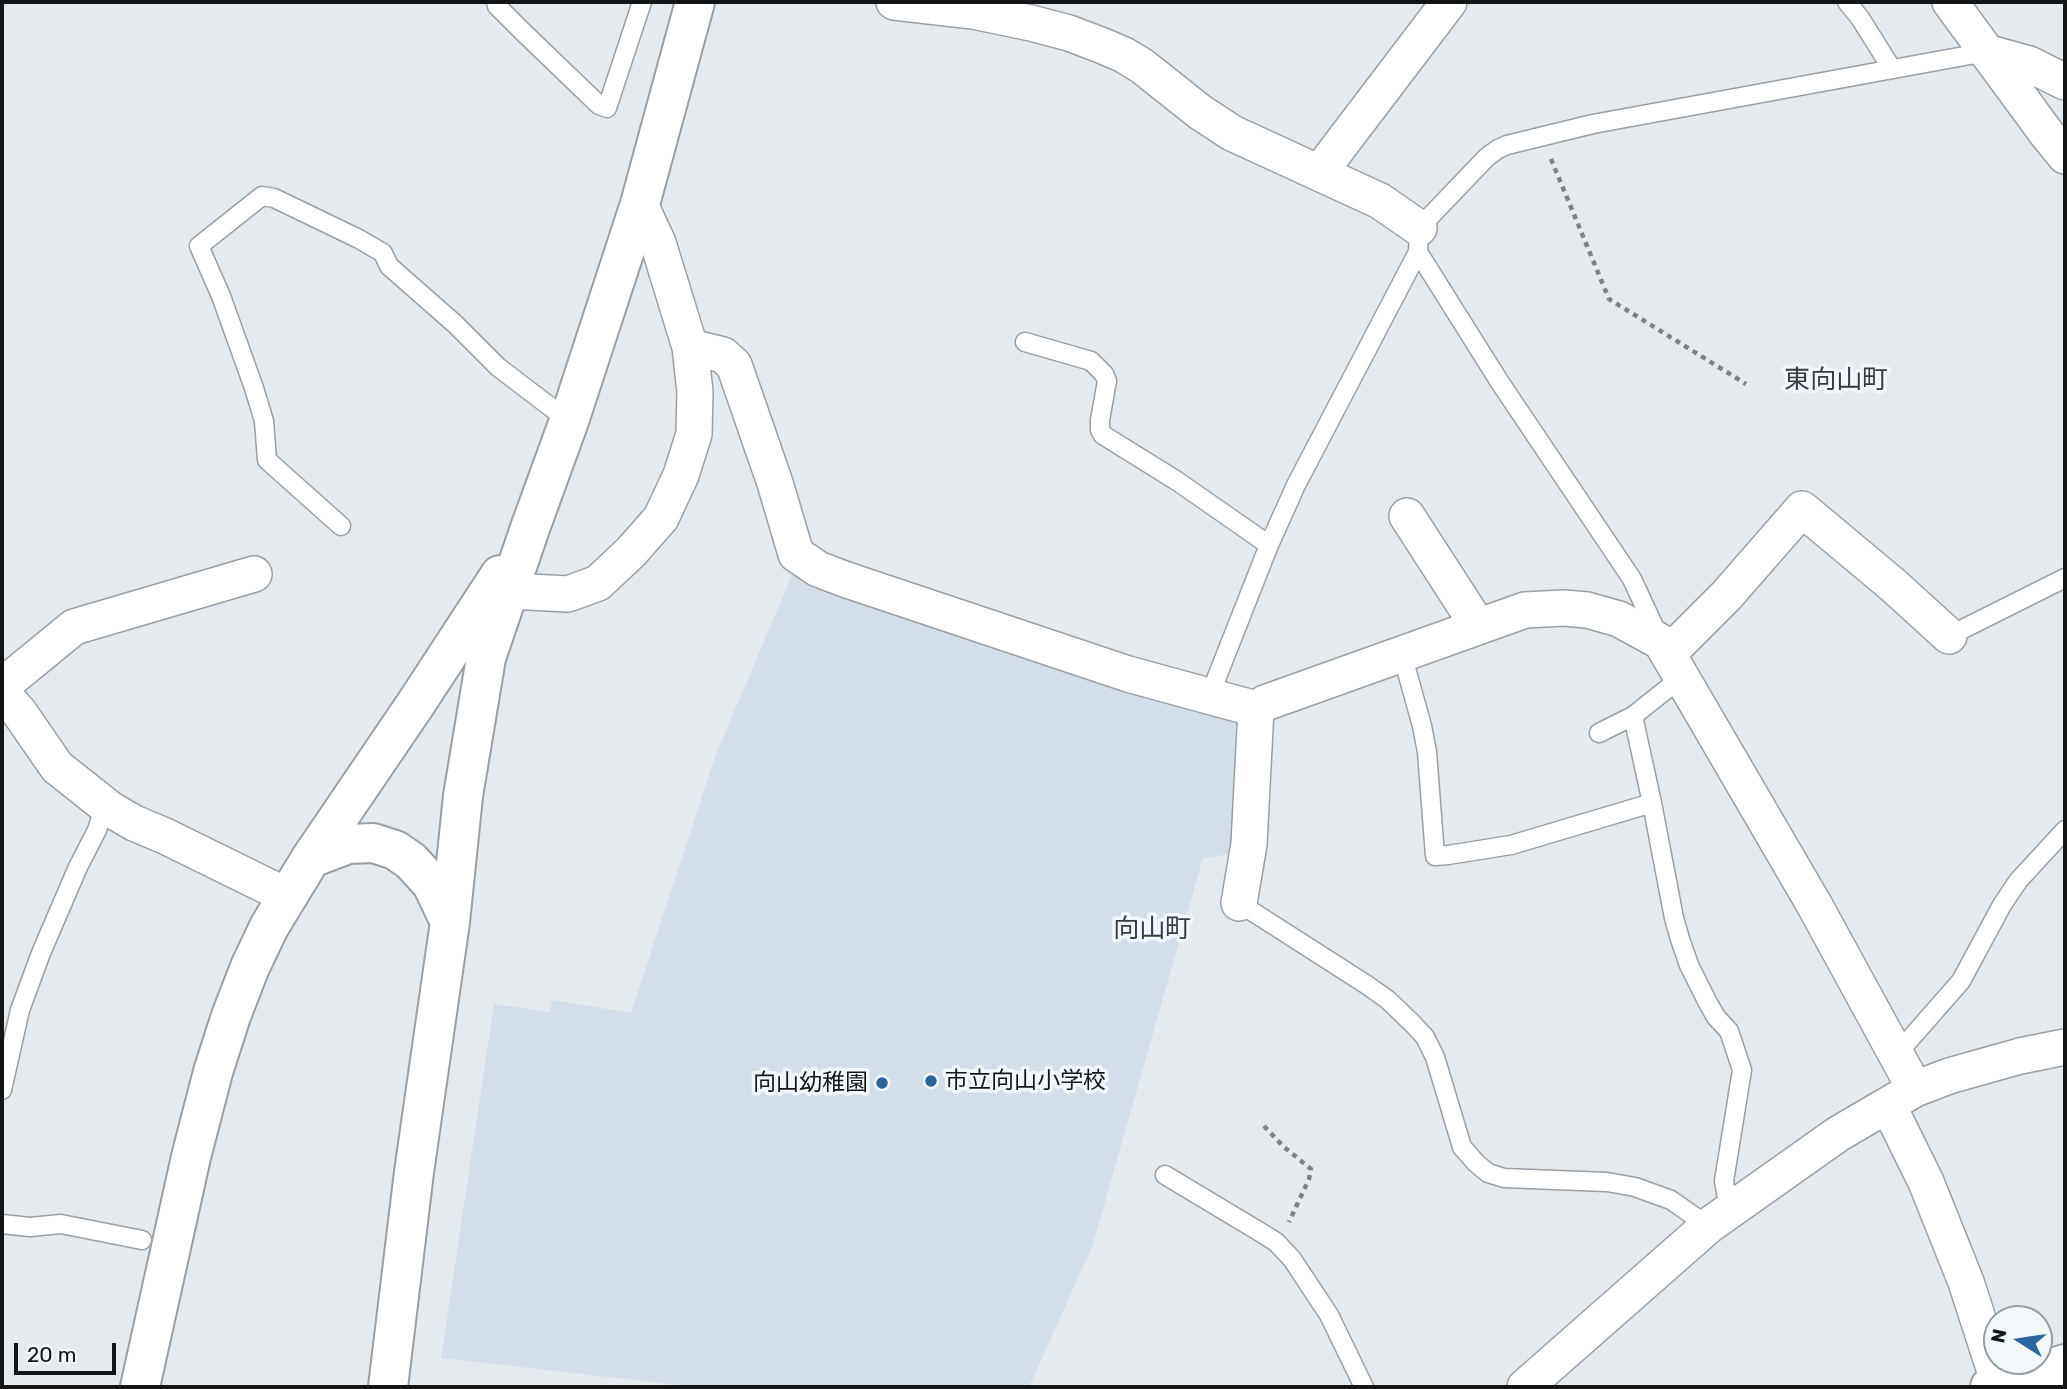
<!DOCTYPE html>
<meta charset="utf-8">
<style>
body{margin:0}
#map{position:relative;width:2067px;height:1389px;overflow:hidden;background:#e5eaef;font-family:Rubik,sans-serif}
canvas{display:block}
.frame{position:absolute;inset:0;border:4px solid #131516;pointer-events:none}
.north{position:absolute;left:1983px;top:1305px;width:70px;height:70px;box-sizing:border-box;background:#f2f7fc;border:2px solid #999da0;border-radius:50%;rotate:282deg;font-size:19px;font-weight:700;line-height:28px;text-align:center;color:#131516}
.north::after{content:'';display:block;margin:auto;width:24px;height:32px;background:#2a659d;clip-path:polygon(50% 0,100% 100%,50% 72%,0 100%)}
.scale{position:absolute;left:14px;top:1343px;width:102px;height:32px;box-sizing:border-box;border:4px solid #131516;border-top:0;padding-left:9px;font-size:21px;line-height:24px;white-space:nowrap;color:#131516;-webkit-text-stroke:5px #f2f7fc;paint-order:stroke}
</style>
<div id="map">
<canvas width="2067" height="1389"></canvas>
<div class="frame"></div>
<div class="north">N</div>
<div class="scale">20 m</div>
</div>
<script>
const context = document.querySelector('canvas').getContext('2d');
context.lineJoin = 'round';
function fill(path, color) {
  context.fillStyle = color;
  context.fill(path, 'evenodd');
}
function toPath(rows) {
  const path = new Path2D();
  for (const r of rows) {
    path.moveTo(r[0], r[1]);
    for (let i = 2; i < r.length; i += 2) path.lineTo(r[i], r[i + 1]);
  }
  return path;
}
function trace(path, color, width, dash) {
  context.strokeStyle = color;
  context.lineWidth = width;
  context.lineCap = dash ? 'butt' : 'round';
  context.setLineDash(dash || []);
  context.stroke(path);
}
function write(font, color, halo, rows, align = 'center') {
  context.font = font + ' Rubik,"Noto Sans JP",sans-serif';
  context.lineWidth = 7;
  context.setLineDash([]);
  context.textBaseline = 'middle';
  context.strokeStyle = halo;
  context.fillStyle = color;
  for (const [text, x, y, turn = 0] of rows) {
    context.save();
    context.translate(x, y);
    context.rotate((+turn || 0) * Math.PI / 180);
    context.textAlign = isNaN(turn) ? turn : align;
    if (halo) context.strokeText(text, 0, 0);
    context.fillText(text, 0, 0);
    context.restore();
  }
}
const built = toPath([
 [795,568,1251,721,1237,853,1203,858,1092,1247,1029,1387,696,1387,441,1358,494,1004,550,1012,552,1000,631,1013,715,757]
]);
const path = toPath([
 [1551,159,1609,299,1746,384],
 [1264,1126,1284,1147,1311,1169,1309,1179,1289,1222]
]);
const service = toPath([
 [496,2,497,6,523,32,599,105,607,108,642,2],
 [1847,2,1860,18,1892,69],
 [1418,252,1499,381,1632,579,1658,635],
 [1025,342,1091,361,1104,374,1107,381,1100,420,1100,430,1103,435,1177,481,1269,545],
 [341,526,267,460,264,421,254,388,221,296,199,246,262,196,274,198,359,239,383,253,389,266,455,324,498,367,569,421],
 [1949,636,2065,578],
 [1402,654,1422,726,1427,752,1435,856,1448,855,1511,845,1652,803],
 [1209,697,1269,545,1296,485,1418,252,1419,228,1487,157,1498,149,1507,145,1593,124,1986,52],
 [1633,716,1652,803,1674,918,1680,939,1689,965,1708,1003,1716,1017,1729,1031,1742,1070,1724,1181,1729,1210],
 [1599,733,1633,716,1682,677],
 [1239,903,1367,985,1388,1000,1413,1024,1425,1037,1435,1057,1462,1147,1476,1163,1488,1173,1504,1178,1607,1182,1635,1187,1671,1200,1708,1226],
 [1896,1055,1961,981,2002,905,2018,881,2065,830],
 [2,1090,20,1010,41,953,78,867,97,830,105,806],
 [1165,1175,1260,1232,1276,1242,1292,1259,1329,1315,1364,1387],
 [2,1224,30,1227,61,1224,142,1240]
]);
const minor = toPath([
 [894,2,973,11,1031,23,1069,33,1103,46,1124,55,1142,66,1200,112,1232,133,1380,201,1419,228],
 [1950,2,2047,134,2065,156],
 [1986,52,2029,64,2065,82],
 [1319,173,1449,2],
 [690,347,723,355,734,365,775,483,796,554,818,569,847,580,1128,674,1256,709,1265,703,1525,610,1564,608,1587,610,1619,619,1661,642,1815,906,1915,1089],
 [1407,516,1469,612,1475,628],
 [510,591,568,594,598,583,631,552,661,518,681,475,694,434,695,392,690,347,658,243,640,204],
 [1668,654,1727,595,1802,509,1893,585,1949,636],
 [2,686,74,627,254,574],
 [2,693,19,712,57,767,110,809,134,823,165,836,287,896],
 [1239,903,1249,844,1256,709],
 [1888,1105,1926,1182,1966,1282,2000,1387],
 [1525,1387,1708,1226,1838,1134,1915,1089,1949,1076,2020,1056,2065,1047]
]);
const tertiary = toPath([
 [311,858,415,705,500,575],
 [140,1387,191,1157,213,1072,231,1016,250,967,269,927,311,858,348,844,373,843,395,850,411,861,432,884,450,922],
 [388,1387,414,1172,450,922,463,796,486,658,529,531,569,421,640,204,695,2],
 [1990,1387,2065,1364]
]);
const markers = [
 [931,1081,7,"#2a659d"],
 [882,1083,7,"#2a659d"]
];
const poiNames = [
 ["市立向山小学校",945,1081],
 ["向山幼稚園",868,1083,"right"]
];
const quarterNames = [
 ["東向山町",1836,380],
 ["向山町",1152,929]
];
fill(built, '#d4dee9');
trace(service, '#9a9fa4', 21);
trace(minor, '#9a9fa4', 38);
trace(tertiary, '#9a9fa4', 42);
trace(path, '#7e8285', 4.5, [5, 5]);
trace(service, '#fff', 18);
trace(minor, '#fff', 35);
trace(tertiary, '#fff', 38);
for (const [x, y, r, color] of markers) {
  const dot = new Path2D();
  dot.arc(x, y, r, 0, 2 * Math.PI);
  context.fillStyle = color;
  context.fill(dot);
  trace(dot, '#f2f7fc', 2.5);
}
write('23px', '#131516', '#f2f7fc', poiNames, 'left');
write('26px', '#383c40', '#f2f7fc', quarterNames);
</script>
